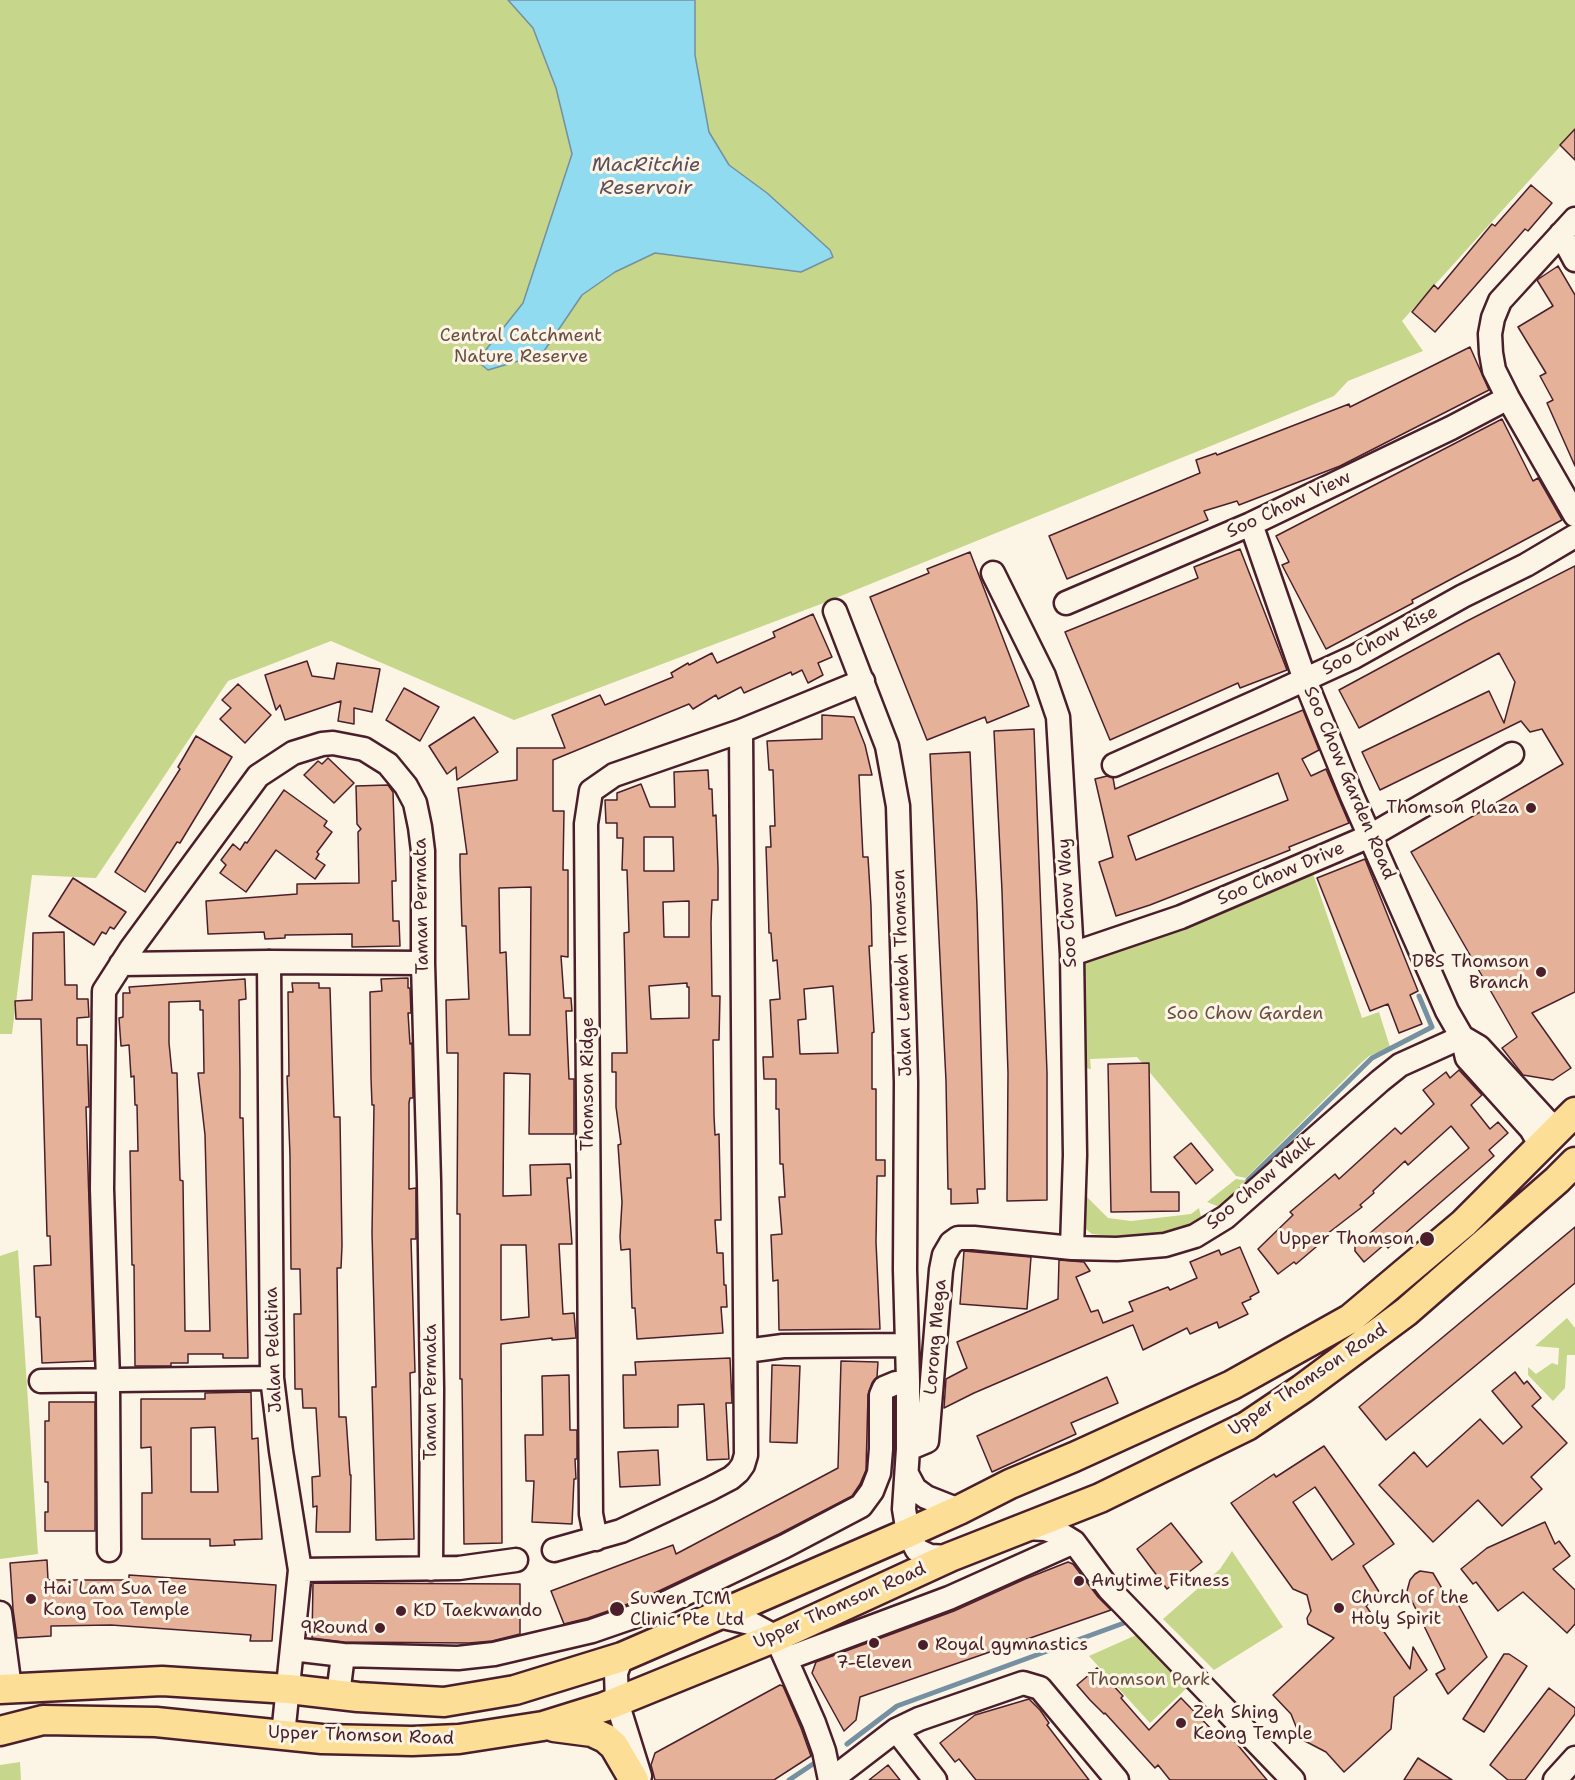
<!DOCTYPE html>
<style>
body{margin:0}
canvas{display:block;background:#fcf5e5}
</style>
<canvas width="1575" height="1780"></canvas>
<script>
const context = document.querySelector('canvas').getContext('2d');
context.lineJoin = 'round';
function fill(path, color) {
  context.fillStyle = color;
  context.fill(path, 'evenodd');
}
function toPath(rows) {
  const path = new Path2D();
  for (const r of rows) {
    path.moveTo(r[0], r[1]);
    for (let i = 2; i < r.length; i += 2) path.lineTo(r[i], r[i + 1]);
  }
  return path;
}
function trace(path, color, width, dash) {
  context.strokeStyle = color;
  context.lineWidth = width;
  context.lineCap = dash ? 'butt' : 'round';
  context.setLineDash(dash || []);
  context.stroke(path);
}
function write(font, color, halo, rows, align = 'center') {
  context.font = font + ' "Shantell Sans",sans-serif';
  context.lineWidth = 6;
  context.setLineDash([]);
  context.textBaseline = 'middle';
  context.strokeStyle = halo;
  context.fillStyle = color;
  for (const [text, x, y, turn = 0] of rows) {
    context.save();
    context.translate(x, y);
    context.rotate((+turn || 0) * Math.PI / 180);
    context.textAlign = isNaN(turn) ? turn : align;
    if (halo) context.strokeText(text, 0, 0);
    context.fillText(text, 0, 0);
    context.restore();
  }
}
const green = toPath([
 [0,0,1575,0,1575,130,1402,321,1423,351,1348,381,1334,396,821,604,514,720,331,641,228,681,96,878,32,875,12,1034,0,1034],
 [1310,865,1362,1018,1379,1012,1390,1047,1369,1056,1361,1063,1246,1178,1236,1176,1137,1057,1090,1059,1091,1069,1074,1066,1071,956],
 [1236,1179,1249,1181,1222,1208,1207,1202],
 [1074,1192,1087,1197,1108,1218,1131,1221,1191,1214,1199,1208,1202,1221,1177,1232,1130,1238,1092,1234,1073,1219],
 [18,1250,38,1554,0,1559,0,1256],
 [1567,1318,1575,1328,1575,1355,1567,1355,1565,1388,1553,1401,1528,1375,1528,1367,1536,1374,1552,1363,1558,1365,1559,1348,1535,1346],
 [1232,1551,1283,1627,1214,1670,1163,1619,1220,1569],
 [1143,1632,1191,1684,1150,1723,1089,1656],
 [20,1762,21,1780,0,1780,0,1765]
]);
const water = toPath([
 [508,0,695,0,695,55,709,132,729,165,767,193,830,250,833,257,801,272,655,253,615,272,582,295,542,354,488,370,477,361,523,303,572,154,556,88,533,28,508,0]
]);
const stream = toPath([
 [1248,1180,1372,1058,1432,1027,1419,996],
 [847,1744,897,1706,1124,1623],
 [789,1780,813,1764]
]);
const building = toPath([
 [1575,129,1575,160,1560,145,1575,129],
 [1531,185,1552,203,1528,231,1525,229,1435,332,1412,312,1434,285,1438,289,1492,224,1495,226,1531,185],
 [1558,266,1575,295,1575,466,1547,403,1553,400,1540,376,1546,373,1518,327,1553,306,1537,280,1558,266],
 [1470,347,1489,390,1340,466,1239,505,1237,501,1204,511,1208,520,1067,579,1049,536,1200,473,1196,460,1216,453,1217,455,1349,404,1350,407,1470,347],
 [1502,419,1533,481,1538,478,1562,520,1412,600,1413,603,1326,649,1282,565,1289,562,1276,536,1502,419],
 [1240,549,1287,670,1240,688,1238,683,1110,740,1065,632,1198,578,1194,567,1240,549],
 [970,552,1029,706,987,723,985,717,927,740,870,597,929,573,927,569,970,552],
 [1575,566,1575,992,1532,1013,1571,1068,1553,1080,1523,1075,1502,1048,1517,1037,1411,852,1563,764,1542,729,1530,732,1521,721,1380,790,1362,752,1489,691,1504,723,1515,682,1499,653,1359,728,1339,690,1467,621,1575,566],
 [813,614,832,657,818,663,823,675,808,683,802,670,792,675,791,672,744,693,741,687,718,699,716,695,693,709,689,704,553,760,553,811,564,811,563,870,568,870,568,957,561,956,564,998,571,998,572,1011,566,1011,569,1079,574,1079,574,1134,529,1134,530,1074,504,1073,503,1196,531,1195,530,1165,570,1164,571,1178,567,1178,572,1244,559,1244,563,1314,574,1313,576,1338,552,1340,552,1338,501,1344,502,1543,464,1544,462,1379,460,1379,460,1214,457,1214,458,1053,447,1053,446,1000,469,999,466,926,462,926,460,866,460,854,467,854,458,788,517,780,517,748,565,748,552,715,600,695,605,705,673,677,671,673,688,663,689,665,712,653,717,663,775,637,773,632,813,614],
 [531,887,530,1035,509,1035,506,952,500,953,499,888,531,887],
 [501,1245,526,1245,529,1317,501,1320,501,1245],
 [307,661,312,676,334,679,337,663,380,669,372,712,354,708,354,724,338,721,341,701,285,720,280,705,276,710,265,675,307,661],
 [238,684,271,715,245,743,220,719,231,708,222,700,238,684],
 [404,688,439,707,420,741,386,720,404,688],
 [1303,710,1319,750,1302,759,1311,776,1326,769,1349,823,1289,847,1290,850,1150,905,1116,916,1099,862,1113,857,1095,779,1107,776,1113,778,1115,789,1303,710],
 [1278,773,1288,800,1136,860,1128,836,1278,773],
 [822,715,854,717,865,745,872,775,859,775,863,857,868,857,871,906,872,946,869,946,874,1032,872,1033,872,1089,876,1089,876,1160,885,1160,885,1176,877,1176,876,1242,880,1329,779,1330,778,1280,773,1281,771,1235,782,1234,779,1197,785,1197,783,1164,780,1164,779,1109,776,1109,776,1079,764,1079,763,1057,773,1057,770,1000,780,999,777,960,773,961,771,933,769,933,766,847,771,847,770,826,775,826,773,770,769,770,767,741,822,739,822,715],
 [833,986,838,1053,800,1054,798,1020,806,1019,804,989,833,986],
 [474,717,498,752,457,780,456,767,447,774,429,746,474,717],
 [1034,729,1047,1072,1047,1200,1007,1201,1008,1073,1002,891,994,731,1034,729],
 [196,736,232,757,180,843,177,842,145,892,115,872,180,769,178,767,196,736],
 [970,752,977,906,985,1189,977,1189,978,1203,951,1204,951,1189,948,1189,946,1081,930,754,970,752],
 [328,758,354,783,334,803,304,775,318,761,322,764,328,758],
 [708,770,709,789,712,789,713,816,716,815,718,868,718,900,712,900,711,923,712,996,720,996,719,1040,713,1040,714,1116,715,1135,719,1134,721,1220,715,1220,717,1253,723,1253,724,1285,726,1285,727,1307,721,1307,723,1333,637,1339,635,1308,632,1308,630,1249,621,1250,620,1237,622,1202,618,1145,621,1144,616,1107,616,1072,612,1072,612,1053,627,1053,624,933,629,932,627,870,622,870,623,838,617,838,617,823,606,823,605,800,617,800,617,793,641,784,650,807,675,807,674,772,708,770],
 [644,837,673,837,674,871,644,871,644,837],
 [689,901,689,937,664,937,663,902,689,901],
 [687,983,687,987,689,987,689,1018,651,1019,649,986,687,983],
 [388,785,393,792,396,881,392,881,393,921,399,921,400,946,352,947,352,934,285,935,285,938,265,939,264,932,208,934,206,901,297,894,297,884,359,883,358,832,361,829,357,824,356,786,388,785],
 [284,790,327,821,324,826,332,832,317,852,319,854,316,859,325,865,315,879,276,850,246,892,220,873,226,865,221,860,233,844,240,850,245,842,247,843,284,790],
 [1365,859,1418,991,1410,995,1422,1024,1399,1033,1388,1004,1370,1011,1317,878,1365,859],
 [73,878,126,912,114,929,110,927,106,934,102,932,94,945,49,916,73,878],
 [64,932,65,985,77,985,77,999,88,999,89,1017,77,1018,77,1045,87,1045,89,1107,86,1107,94,1361,42,1363,40,1317,36,1317,34,1266,51,1265,50,1236,47,1236,41,1019,16,1019,15,1001,32,1000,33,933,64,932],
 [408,978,408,988,410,988,411,1013,408,1013,410,1044,412,1043,413,1098,410,1098,409,1103,409,1189,416,1188,416,1239,411,1239,415,1372,410,1373,414,1539,376,1540,372,1387,376,1387,372,1233,374,1105,372,1105,371,1078,370,992,382,991,381,979,408,978],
 [245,979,246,999,239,1000,240,1073,240,1118,243,1118,248,1358,223,1358,223,1354,188,1354,188,1363,171,1363,171,1366,135,1366,134,1265,132,1265,130,1151,138,1151,137,1105,135,1105,134,1076,131,1077,129,1045,121,1046,119,1018,123,1017,123,993,130,993,129,987,245,979],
 [200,1001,200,1010,203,1010,204,1073,198,1073,205,1135,210,1331,185,1331,183,1181,180,1180,177,1073,172,1073,169,1043,169,1002,200,1001],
 [292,983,319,983,319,988,330,988,334,1117,340,1117,342,1246,341,1268,337,1268,339,1417,346,1417,350,1475,351,1475,350,1532,316,1532,317,1506,313,1507,312,1477,320,1476,316,1408,303,1408,302,1389,295,1389,294,1314,301,1314,300,1269,291,1269,290,1156,287,1076,289,1076,288,992,293,992,292,983],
 [1149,1063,1151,1192,1179,1192,1179,1211,1111,1212,1108,1064,1149,1063],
 [1459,1070,1482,1095,1471,1105,1490,1129,1498,1122,1508,1133,1489,1150,1494,1156,1388,1248,1385,1244,1364,1262,1355,1251,1355,1246,1469,1148,1451,1126,1408,1165,1405,1161,1373,1191,1374,1193,1360,1205,1362,1207,1327,1234,1329,1236,1296,1264,1294,1262,1278,1274,1258,1249,1293,1215,1290,1212,1335,1174,1339,1179,1395,1128,1401,1134,1434,1104,1423,1090,1446,1072,1450,1078,1459,1070],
 [1191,1143,1213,1170,1196,1184,1174,1157,1191,1143],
 [1575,1227,1575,1283,1386,1440,1359,1407,1575,1227],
 [1240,1247,1259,1292,1250,1297,1251,1299,1242,1303,1248,1314,1219,1328,1217,1322,1190,1334,1187,1328,1143,1350,1133,1325,1130,1326,974,1393,944,1408,946,1379,967,1368,957,1342,1058,1299,1059,1260,1084,1262,1090,1271,1076,1277,1091,1312,1098,1310,1103,1323,1133,1311,1129,1302,1168,1287,1170,1290,1197,1278,1190,1262,1219,1250,1221,1255,1240,1247],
 [964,1251,1031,1257,1027,1309,960,1304,964,1251],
 [730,1358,732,1403,726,1403,729,1459,707,1460,704,1404,678,1405,678,1427,624,1428,623,1375,636,1375,635,1362,730,1358],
 [841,1361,878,1362,877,1377,872,1383,868,1395,866,1470,860,1484,852,1496,779,1534,642,1599,588,1618,564,1624,551,1591,673,1545,676,1554,838,1468,841,1361],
 [772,1365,800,1366,797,1443,770,1442,772,1365],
 [1515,1372,1524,1384,1527,1381,1541,1398,1532,1406,1567,1443,1531,1477,1542,1489,1502,1526,1478,1500,1433,1542,1379,1485,1414,1452,1427,1467,1480,1419,1503,1444,1522,1427,1492,1391,1515,1372],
 [569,1375,570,1430,577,1430,577,1459,575,1459,576,1479,574,1479,572,1524,532,1522,534,1481,526,1481,525,1435,543,1435,542,1376,569,1375],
 [1107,1377,1118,1403,1071,1423,1076,1434,992,1472,977,1436,1107,1377],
 [251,1392,252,1439,258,1438,262,1539,234,1540,235,1545,210,1546,210,1539,142,1539,142,1493,152,1493,151,1447,141,1448,141,1399,205,1399,205,1393,251,1392],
 [215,1427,218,1492,191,1492,191,1428,215,1427],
 [49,1402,95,1402,95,1531,45,1531,45,1512,48,1512,48,1482,45,1482,45,1421,49,1421,49,1402],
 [1324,1446,1394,1544,1363,1566,1381,1595,1366,1606,1410,1669,1413,1647,1427,1670,1394,1697,1391,1729,1344,1772,1326,1752,1301,1739,1291,1714,1273,1695,1334,1638,1308,1624,1307,1618,1311,1611,1307,1595,1293,1589,1231,1503,1274,1474,1276,1477,1324,1446],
 [1315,1487,1354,1544,1332,1560,1293,1502,1315,1487],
 [658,1450,660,1485,620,1487,618,1452,658,1450],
 [1545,1522,1555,1544,1559,1541,1570,1556,1553,1569,1575,1590,1575,1624,1567,1633,1523,1592,1498,1611,1476,1582,1473,1584,1461,1569,1487,1548,1545,1522],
 [1171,1523,1202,1562,1167,1589,1137,1549,1171,1523],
 [47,1560,48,1580,129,1580,129,1575,276,1585,272,1641,250,1641,251,1635,111,1625,51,1626,51,1636,17,1638,13,1609,10,1563,47,1560],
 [1068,1562,1073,1564,1098,1597,1111,1610,860,1697,856,1720,844,1731,812,1673,816,1662,954,1611,1025,1579,1068,1562],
 [1420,1571,1433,1573,1447,1597,1459,1606,1487,1657,1448,1694,1436,1674,1445,1669,1407,1591,1410,1580,1415,1574,1420,1571],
 [313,1583,520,1584,520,1634,492,1641,469,1643,344,1642,312,1638,313,1583],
 [1504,1654,1509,1654,1527,1666,1484,1732,1463,1719,1504,1654],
 [1097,1668,1123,1696,1121,1698,1149,1730,1181,1698,1220,1738,1226,1731,1267,1780,1170,1780,1158,1765,1155,1768,1105,1713,1104,1714,1090,1700,1077,1685,1097,1668],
 [780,1685,783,1686,801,1728,811,1756,774,1780,655,1780,651,1765,655,1753,780,1685],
 [1549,1688,1575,1708,1575,1714,1525,1780,1508,1780,1490,1765,1549,1688],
 [1029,1699,1040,1710,1049,1723,1047,1725,1089,1780,976,1780,959,1759,955,1762,940,1743,975,1715,1029,1699],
 [1418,1758,1452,1780,1404,1780,1418,1758],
 [888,1765,900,1780,869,1780,888,1765]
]);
const minor = toPath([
 [1575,219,1500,301,1493,318,1490,334,1491,353,1494,370,1508,398,1575,515],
 [1561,234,1575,260],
 [1251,524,1305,680,1352,796,1447,1011,1462,1037,1467,1058,1531,1129,1541,1146],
 [993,573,1044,676,1058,717,1072,954,1075,1155,1072,1248],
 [1066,603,1251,524,1451,428,1508,398],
 [835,611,887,746,898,806,906,1082,905,1270,908,1381,908,1449,904,1509,908,1533,917,1550,930,1556,950,1557],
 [1114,765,1258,701,1354,657,1463,596,1526,565,1575,536],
 [1072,954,1181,917,1370,836,1512,754],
 [269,962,272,1378,281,1451,300,1570,283,1735],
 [121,964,269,962,423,963],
 [1462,1037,1479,1047,1546,1120,1559,1128],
 [746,1351,783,1346,907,1345],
 [41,1381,272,1378],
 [908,1449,927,1441,941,1270,944,1255,951,1243,958,1238,974,1238,1072,1248,1117,1249,1165,1245,1195,1236,1226,1217,1380,1081,1400,1065,1462,1037],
 [907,1474,915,1489,926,1497,959,1510],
 [1025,1528,1045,1529,1061,1534,1074,1542,1109,1589,1293,1780],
 [596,1539,591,1514,586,824,591,791,614,775,741,731,863,681],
 [109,1550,108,1381,102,1189,104,991,131,949,258,776,293,753,322,744,333,743,364,749,388,764,406,786,415,803,420,827,423,851,423,963,429,1181,432,1389,431,1569],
 [554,1550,621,1531,710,1489,731,1478,738,1472,743,1465,746,1455,741,731],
 [300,1570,459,1568,516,1560],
 [0,1613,10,1688],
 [718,1616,750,1623,776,1637,814,1723,824,1751,830,1780],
 [292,1649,343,1655,458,1658,494,1654,592,1631,647,1612,785,1546,861,1506,872,1491,879,1473,881,1449,881,1395,884,1388,896,1383,908,1381],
 [622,1657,616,1673,617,1702,640,1776],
 [786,1659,949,1598,1074,1542],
 [338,1695,343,1655],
 [896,1730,935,1780],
 [831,1780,896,1730,919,1719,1023,1683,1040,1688,1117,1780],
 [1555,1780,1575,1758]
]);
const major = toPath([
 [0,1689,162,1681,289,1689,358,1697,444,1702,515,1690,622,1657,908,1533,959,1510,1010,1484,1074,1457,1232,1385,1350,1319,1464,1223,1575,1112],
 [554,1727,592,1732,605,1738,614,1746,634,1780],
 [0,1731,43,1720,156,1722,322,1739,412,1741,459,1739,543,1726,604,1707,776,1637,950,1557,1100,1498,1247,1426,1302,1389,1406,1312,1557,1180,1575,1162]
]);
const markers = [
 [1531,808,6,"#4a1f2b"],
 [1541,972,6,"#4a1f2b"],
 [1427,1239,8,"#4a1f2b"],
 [1079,1581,6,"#4a1f2b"],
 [31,1599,6,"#4a1f2b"],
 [1339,1608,6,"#4a1f2b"],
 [617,1609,8,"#4a1f2b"],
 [401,1611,6,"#4a1f2b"],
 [380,1628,6,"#4a1f2b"],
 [874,1643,6,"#4a1f2b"],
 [923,1645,6,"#4a1f2b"],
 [1181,1723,6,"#4a1f2b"]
];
const parkNames = [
 ["Central Catchment",521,336],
 ["Nature Reserve",521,357],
 ["Soo Chow Garden",1245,1014],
 ["Thomson Park",1149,1680]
];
const streetNames = [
 ["Soo Chow View",1289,505,-25],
 ["Soo Chow Rise",1380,641,-28],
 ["Soo Chow Garden Road",1349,783,67],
 ["Soo Chow Drive",1281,874,-23],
 ["Soo Chow Way",1068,903,-93],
 ["Taman Permata",422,906,-91],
 ["Jalan Lembah Thomson",903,973,-92],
 ["Thomson Ridge",588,1084,-90],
 ["Soo Chow Walk",1261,1183,-40],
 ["Lorong Mega",936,1337,-85],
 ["Jalan Pelatina",274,1350,-92],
 ["Upper Thomson Road",1308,1380,-34],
 ["Taman Permata",431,1392,-90],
 ["Upper Thomson Road",840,1606,-24],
 ["Upper Thomson Road",361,1736,2]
];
const poiNames = [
 ["Thomson Plaza",1519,808,"right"],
 ["DBS Thomson",1529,962,"right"],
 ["Branch",1529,983,"right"],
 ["Upper Thomson",1414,1239,"right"],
 ["Anytime Fitness",1091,1581],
 ["Hai Lam Sua Tee",43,1589],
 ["Kong Toa Temple",43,1610],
 ["Church of the",1351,1598],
 ["Holy Spirit",1351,1619],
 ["Suwen TCM",630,1599],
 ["Clinic Pte Ltd",630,1620],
 ["KD Taekwando",413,1611],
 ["9Round",368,1628,"right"],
 ["Royal gymnastics",935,1645],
 ["7-Eleven",874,1663,"center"],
 ["Zeh Shing",1193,1713],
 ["Keong Temple",1193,1734]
];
const waterNames = [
 ["MacRitchie",646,166],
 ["Reservoir",646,189]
];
fill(green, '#c6d68b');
fill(water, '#90dbf0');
trace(water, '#7490a1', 1.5);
trace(stream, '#7490a1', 5);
fill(building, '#e5b198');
trace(building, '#4a1f2b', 1.5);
trace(minor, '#4a1f2b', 27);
trace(major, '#4a1f2b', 33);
trace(minor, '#fcf5e5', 22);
trace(major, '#fcde96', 28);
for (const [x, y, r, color] of markers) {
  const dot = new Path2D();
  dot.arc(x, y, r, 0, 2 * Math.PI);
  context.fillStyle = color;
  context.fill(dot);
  trace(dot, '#fcf5e5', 2);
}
write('18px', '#694d43', '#fcf5e5', parkNames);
write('18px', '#4a1f2b', '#fcf5e5', streetNames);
write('18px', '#4a1f2b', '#fcf5e5', poiNames, 'left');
write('italic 20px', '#5c4e5c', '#fcf5e5', waterNames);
</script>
